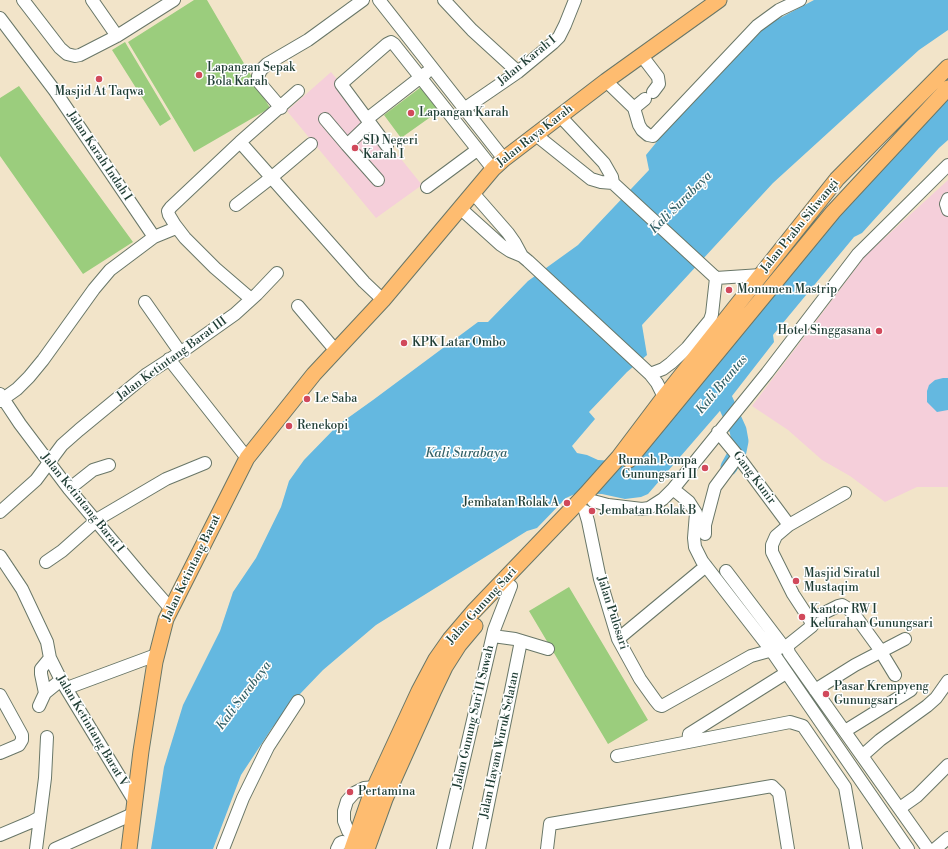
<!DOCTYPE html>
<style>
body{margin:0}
canvas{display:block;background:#f2e4c9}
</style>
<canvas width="948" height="849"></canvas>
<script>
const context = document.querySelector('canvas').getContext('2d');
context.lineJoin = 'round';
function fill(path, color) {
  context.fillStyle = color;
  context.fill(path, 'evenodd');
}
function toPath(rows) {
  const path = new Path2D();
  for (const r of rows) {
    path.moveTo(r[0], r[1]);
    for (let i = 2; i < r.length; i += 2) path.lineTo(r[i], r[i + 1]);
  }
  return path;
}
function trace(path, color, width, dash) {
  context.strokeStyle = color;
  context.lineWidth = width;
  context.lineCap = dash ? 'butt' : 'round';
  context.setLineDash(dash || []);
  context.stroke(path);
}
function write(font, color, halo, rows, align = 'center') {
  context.font = font + ' "Libre Bodoni",serif';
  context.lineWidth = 3;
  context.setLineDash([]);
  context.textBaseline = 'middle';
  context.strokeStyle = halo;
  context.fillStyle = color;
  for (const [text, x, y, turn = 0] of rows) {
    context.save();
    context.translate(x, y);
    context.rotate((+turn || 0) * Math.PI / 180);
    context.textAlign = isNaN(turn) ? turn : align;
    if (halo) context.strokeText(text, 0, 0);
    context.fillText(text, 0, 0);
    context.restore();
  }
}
const built = toPath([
 [331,72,422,185,376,218,287,111],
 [948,180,948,487,917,487,885,502,850,476,822,460,788,430,752,406,866,255]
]);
const green = toPath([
 [194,0,207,0,270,108,194,152,128,42],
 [125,42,171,119,160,126,112,50],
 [19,86,133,242,83,274,0,156,0,98],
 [421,87,439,111,401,138,384,115],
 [569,587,648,720,608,744,529,611]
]);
const water = toPath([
 [814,0,948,0,948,30,919,50,773,183,642,325,647,355,627,372,589,412,595,419,572,446,577,453,587,455,598,460,630,462,745,332,816,243,859,192,904,147,948,99,948,140,939,148,862,233,854,237,773,335,774,342,725,405,648,494,641,497,625,499,602,494,577,493,566,498,537,528,527,531,376,625,323,670,299,695,272,728,241,775,213,849,151,849,164,767,183,705,220,631,233,592,256,558,281,507,289,481,304,460,338,425,373,400,478,322,488,322,528,281,578,245,649,170,646,155,664,133,765,26],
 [943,378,948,378,948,410,937,412,927,402,927,391,929,385,935,380]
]);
const river = toPath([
 [719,388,738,430,740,441,738,451,729,467]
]);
const minor = toPath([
 [23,0,60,48,67,54,75,56,80,55,117,36,174,0],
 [92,0,117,36],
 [379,0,504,159],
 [444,0,472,30,518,72],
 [0,18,55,91,154,237],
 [642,56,658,77,659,84,653,92],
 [606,81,634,108,639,125,642,130,648,135,653,136,757,26,779,10,800,0],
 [281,108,258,81,258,76,261,70,267,64,308,40,363,0],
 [634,108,645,99],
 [464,109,518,72,553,43,559,37,565,25,575,0],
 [560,116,604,163,612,177,613,183,716,278,761,275],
 [325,119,347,145],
 [367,119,426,73],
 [370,123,347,145,378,180],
 [536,135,591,179,601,182,613,183],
 [240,142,364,282,383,300],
 [387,146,341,84,387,44,391,42,394,44,493,169],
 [427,187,477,150],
 [473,193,508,233,515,243,522,256],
 [948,199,946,204,948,210],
 [236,205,272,177,311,144],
 [460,208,501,245,510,251,522,256,528,261,650,374,657,383,664,397],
 [251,299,215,268,185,238,175,225,169,215,168,211,171,207,240,142,298,91],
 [145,302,180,352],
 [298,306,336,351],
 [169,359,247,458],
 [650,374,663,369,671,363,687,348,710,320,712,314,716,278],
 [0,394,20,424,69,489,143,577,170,608],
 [0,401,17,389,29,377,43,360,94,289,110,270,154,237,176,228],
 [718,432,737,455,789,525],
 [69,489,93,470,109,465],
 [673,489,689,502,696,513,694,538,695,547,702,561,771,650,908,849],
 [593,501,608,505,642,509,649,508,663,499,673,489,767,373,858,254,948,165],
 [585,511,588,521,600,579,618,639,640,679,655,700,659,705,662,706,751,656,787,646,812,626,810,620,793,594,772,552,772,545,776,536,789,525,845,493],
 [0,512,36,480,62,445,79,430,147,374,187,348,235,314,257,294,277,273],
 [705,534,705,525,715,487,738,456],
 [0,556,22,589,47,642,50,658,61,680,135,802],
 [46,562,62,551,98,519,166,479,205,463],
 [726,571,783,646],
 [810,620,838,606,842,605,847,608,854,614,878,647,895,675],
 [493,636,515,639,548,649],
 [618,639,706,566],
 [787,646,789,653,928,849],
 [67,688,156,655],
 [815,690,855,665,905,639],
 [45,693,41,674,41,669,50,658],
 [0,695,22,735,22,740,19,745,0,753],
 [39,706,45,693,61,680],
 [845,731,911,690],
 [688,742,689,734,786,673],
 [617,756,790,722,803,726,845,787,856,849],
 [862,756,880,740,927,706,936,698,948,681],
 [900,808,917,796,948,765],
 [0,835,31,822,40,817],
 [356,839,348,831,344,821,344,811,347,801,354,793,364,788,375,787],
 [36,849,45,778,47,737],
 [55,849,133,814],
 [223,849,243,798,268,747,298,701],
 [337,849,340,843,342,842,354,844],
 [443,849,494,630,511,586],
 [479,849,521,641],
 [547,849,550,824,772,786,779,793,788,849],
 [935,849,948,838]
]);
const major = toPath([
 [629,460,833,212,948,88],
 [129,849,141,751,155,662,166,619,247,458,314,374,383,300,493,169,504,159,606,81,719,0],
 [352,849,370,797,419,691,436,659,450,639,473,612,586,494,618,458,664,397,837,179,948,67],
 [367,849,385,799,434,690,445,667,459,645,475,626]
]);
const markers = [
 [199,75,4,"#d1495b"],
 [99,79,4,"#d1495b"],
 [411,113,4,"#d1495b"],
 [355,148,4,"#d1495b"],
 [729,290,4,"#d1495b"],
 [879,331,4,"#d1495b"],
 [404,343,4,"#d1495b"],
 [307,399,4,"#d1495b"],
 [289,426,4,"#d1495b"],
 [705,468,4,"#d1495b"],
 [567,503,4,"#d1495b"],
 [592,511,4,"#d1495b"],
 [796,581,4,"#d1495b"],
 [802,617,4,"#d1495b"],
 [826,694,4,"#d1495b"],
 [350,792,4,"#d1495b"]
];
const streetNames = [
 ["Jalan Karah I",527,61,-39],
 ["Jalan Raya Karah",535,136,-38],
 ["Jalan Karah Indah I",99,156,56],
 ["Jalan Prabu Siliwangi",800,226,-51],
 ["Jalan Ketintang Barat III",172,359,-36],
 ["Gang Kunir",754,478,53],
 ["Jalan Ketintang Barat I",82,503,51],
 ["Jalan Ketintang Barat",192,568,-64],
 ["Jalan Gunung Sari",482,606,-48],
 ["Jalan Pulosari",612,613,72],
 ["Jalan Gunung Sari II Sawah",474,717,-77],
 ["Jalan Ketintang Barat V",92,731,59],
 ["Jalan Hayam Wuruk Selatan",500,745,-78]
];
const poiNames = [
 ["Lapangan Sepak",207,68],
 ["Bola Karah",207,82],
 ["Masjid At Taqwa",99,92,"center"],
 ["Lapangan Karah",419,113],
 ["SD Negeri",363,141],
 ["Karah I",363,155],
 ["Monumen Mastrip",737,290],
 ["Hotel Singgasana",871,331,"right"],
 ["KPK Latar Ombo",412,343],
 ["Le Saba",315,399],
 ["Renekopi",297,426],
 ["Rumah Pompa",697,461,"right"],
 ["Gunungsari II",697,475,"right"],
 ["Jembatan Rolak A",559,503,"right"],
 ["Jembatan Rolak B",600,511],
 ["Masjid Siratul",804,574],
 ["Mustaqim",804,588],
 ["Kantor RW I",810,610],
 ["Kelurahan Gunungsari",810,624],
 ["Pasar Krempyeng",834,687],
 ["Gunungsari",834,701],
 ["Pertamina",358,792]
];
const waterNames = [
 ["Kali Surabaya",681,203,-45],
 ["Kali Brantas",722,385,-50],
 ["Kali Surabaya",466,454],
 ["Kali Surabaya",244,696,-53]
];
fill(built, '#f5cfda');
fill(green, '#9bcd7d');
fill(water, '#64b8e0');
trace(river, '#64b8e0', 17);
trace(minor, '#697768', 14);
trace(major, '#697768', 17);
trace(minor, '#fff', 12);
trace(major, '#febc70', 15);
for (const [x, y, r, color] of markers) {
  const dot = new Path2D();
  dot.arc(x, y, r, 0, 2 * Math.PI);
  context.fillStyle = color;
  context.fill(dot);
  trace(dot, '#fff', 1.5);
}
write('12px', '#1f3d34', '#fff', streetNames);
write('12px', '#1f3d34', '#fff', poiNames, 'left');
write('italic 13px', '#346268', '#fff', waterNames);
</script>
